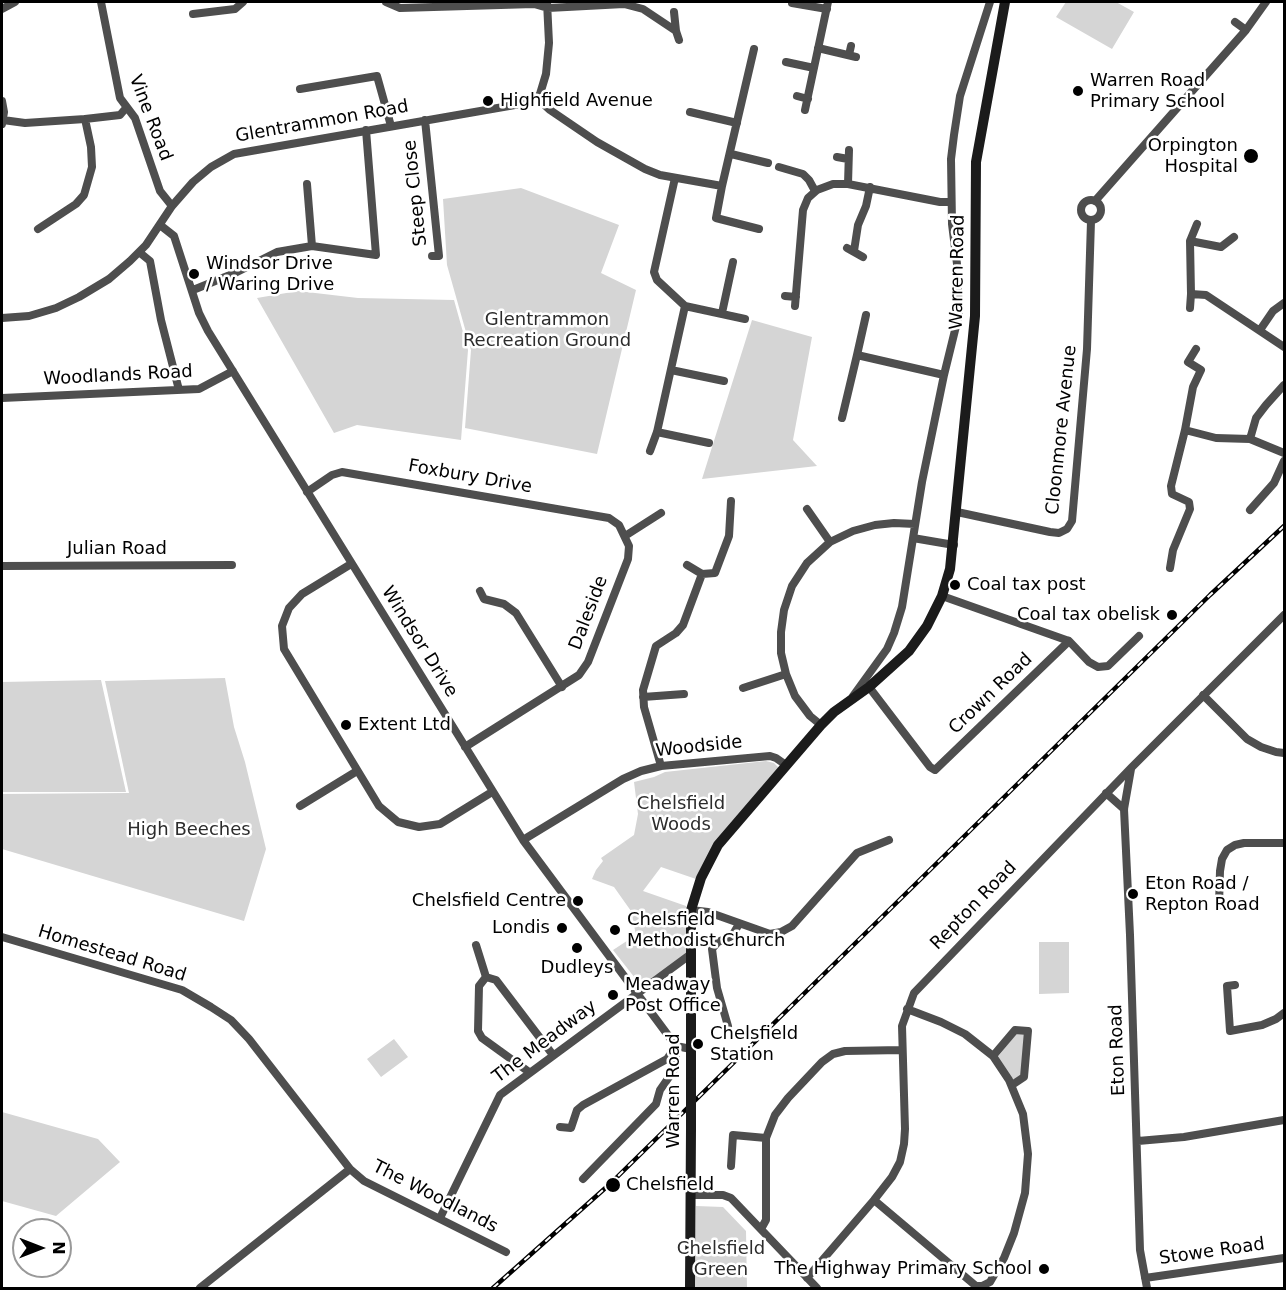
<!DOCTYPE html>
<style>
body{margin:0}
#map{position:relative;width:1286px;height:1290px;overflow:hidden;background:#fff;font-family:"DejaVu Sans",sans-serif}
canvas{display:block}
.frame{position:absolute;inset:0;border:3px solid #000;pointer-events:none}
.north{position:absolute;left:12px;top:1218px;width:60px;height:60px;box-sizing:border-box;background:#fff;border:2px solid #999;border-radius:50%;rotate:90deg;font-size:16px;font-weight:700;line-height:24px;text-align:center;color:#000}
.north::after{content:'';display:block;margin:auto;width:21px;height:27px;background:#000;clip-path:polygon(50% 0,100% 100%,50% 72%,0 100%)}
</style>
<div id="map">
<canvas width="1286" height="1290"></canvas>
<div class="frame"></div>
<div class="north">N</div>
</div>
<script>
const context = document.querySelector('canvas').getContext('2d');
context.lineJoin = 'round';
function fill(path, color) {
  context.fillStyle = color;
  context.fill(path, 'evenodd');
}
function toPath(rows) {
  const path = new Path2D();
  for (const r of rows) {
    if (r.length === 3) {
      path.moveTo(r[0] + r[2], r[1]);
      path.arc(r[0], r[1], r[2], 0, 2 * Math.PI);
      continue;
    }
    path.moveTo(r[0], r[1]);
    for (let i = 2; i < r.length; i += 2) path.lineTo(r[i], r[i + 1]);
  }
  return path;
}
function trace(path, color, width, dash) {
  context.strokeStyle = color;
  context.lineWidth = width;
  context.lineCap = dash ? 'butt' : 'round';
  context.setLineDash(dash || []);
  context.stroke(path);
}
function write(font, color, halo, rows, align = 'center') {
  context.font = font + ' "DejaVu Sans",sans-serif';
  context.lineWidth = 5;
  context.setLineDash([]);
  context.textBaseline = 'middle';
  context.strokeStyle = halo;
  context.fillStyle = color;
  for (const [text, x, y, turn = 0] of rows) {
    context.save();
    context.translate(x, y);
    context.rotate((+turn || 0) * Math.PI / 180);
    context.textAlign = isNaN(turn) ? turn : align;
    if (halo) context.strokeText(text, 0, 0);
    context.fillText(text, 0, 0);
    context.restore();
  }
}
const green = toPath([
 [1066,2,1116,2,1134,12,1112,49,1056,17],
 [521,188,619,225,601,273,636,290,597,454,465,428,471,350,447,265,443,199],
 [298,291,358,298,454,300,468,350,461,440,357,425,334,433,257,298],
 [752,320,812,337,793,440,817,466,702,479],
 [225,678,234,727,245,762,266,849,244,921,2,849,2,794,129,793,105,681],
 [101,680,126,792,2,792,2,682],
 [766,761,774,763,779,768,696,879,661,867,643,891,686,906,687,954,642,987,613,950,636,935,631,911,614,887,592,879,596,870,603,861,601,858,634,835,638,814,634,782,654,777,665,772],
 [1039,942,1069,942,1069,993,1039,994],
 [1016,1034,1025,1034,1023,1074,1011,1081,997,1058],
 [394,1039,408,1057,381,1077,367,1059],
 [2,1112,98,1139,120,1162,56,1216,2,1201],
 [696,1206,723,1207,746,1231,747,1288,695,1288]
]);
const street = toPath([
 [101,2,120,98,135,118,160,191,172,206],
 [386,2,400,8,534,4,548,8,624,4,643,9,676,31],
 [792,3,827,9],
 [2,9,15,2],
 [674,12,676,31,679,40],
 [193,14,235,9,243,2],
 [1235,22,1246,30],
 [818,48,856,57],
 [849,55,851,46],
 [786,62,814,68],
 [300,89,377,76,391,126],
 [797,96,808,99],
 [537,98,550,110,597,142,645,169,660,175,722,186,754,49],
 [2,101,4,112,2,124],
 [805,110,828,2],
 [690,112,737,123],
 [3,120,25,123,85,119,120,115,126,108],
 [425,120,439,256,432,256],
 [731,154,768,163],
 [837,157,848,159],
 [779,167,803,174,809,180,815,191],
 [307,184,312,246],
 [848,184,849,150],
 [722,186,716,218,759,229],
 [1091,210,10],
 [1095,201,1246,30,1266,2],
 [1197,224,1190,241,1191,294,1206,295,1284,347],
 [160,225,174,236,199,313,208,331,523,840,676,1046,691,1049],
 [38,229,76,204,84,195,92,167,91,147,85,119],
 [1190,241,1221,247,1234,237],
 [847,248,863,257],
 [854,251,858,225,866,206,870,187],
 [139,252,150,261,161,320,179,390],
 [193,290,235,273,277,252,312,246,376,255,366,130],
 [785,296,796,297],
 [685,306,745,319],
 [795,306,803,210,808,198,817,190,833,184,848,184,940,202,951,202],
 [1190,308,1191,294],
 [722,313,733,262],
 [866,315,857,355,944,375],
 [2,318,29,316,56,308,79,297,109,279,130,261,146,245,172,206,193,182,211,167,234,154,532,102,540,94,546,74,549,43,547,2],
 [1260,330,1273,311,1284,303],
 [671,370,724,381],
 [2,398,199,389,233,371],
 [842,418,857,355],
 [1185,430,1193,387,1201,370,1188,362,1196,349],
 [657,432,709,443],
 [1250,439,1256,418,1266,405,1284,385],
 [650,451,657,432,685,306,657,280,654,272,675,178],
 [307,492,332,475,342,472,609,518,619,525,629,546,628,559,588,662,579,675,465,747],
 [807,509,830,542],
 [1250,510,1274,483,1284,461],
 [957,512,1050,532,1059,533,1067,529,1072,521,1087,349,1091,221],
 [625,536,661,513],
 [913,538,954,545],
 [351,564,302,594,289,608,282,626,284,649,379,806,398,822,419,827,440,824,492,792],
 [687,565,702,574,715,573,729,536,731,501],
 [2,566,232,565],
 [1170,568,1173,550,1190,509,1189,502,1172,494,1171,486,1185,430,1216,438,1250,439,1284,453],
 [480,591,484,599,504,604,516,613,562,687],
 [942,596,1069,641,1089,662,1098,667,1108,666,1139,636],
 [869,687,930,767,935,770,1069,641],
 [743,688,786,674],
 [1203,695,1247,739,1261,747,1276,752,1284,753],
 [853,696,887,649,894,633,902,607,922,482,944,375,959,314,957,264,952,224,951,159,954,135,960,96,990,2],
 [643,697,684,694],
 [821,725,810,716,795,696,786,674,781,653,781,632,784,610,792,586,807,563,830,542,853,531,875,525,894,523,915,524],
 [661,766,644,707,643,690,656,646,676,633,683,625,702,574],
 [1131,769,1124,809,1130,935,1140,1250,1147,1288],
 [1106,793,1124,809],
 [300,806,357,771],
 [523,840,623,779,641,771,661,766,770,756,776,758,786,765],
 [1219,905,1220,871,1222,859,1227,850,1235,845,1244,843,1284,843],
 [691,910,708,912,770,934,781,932,792,926,857,853,889,840],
 [2,937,182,990,211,1007,231,1020,249,1039,350,1169,364,1181,506,1252],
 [476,945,486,977],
 [1235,985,1227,986,1230,1031,1262,1025,1276,1019,1284,1013],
 [728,1026,717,988,712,949,718,942,732,936,739,924],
 [993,1056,1015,1030,1028,1031,1024,1077,1012,1085],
 [529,1072,482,1038,478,1031,479,986,486,977,496,980,553,1055],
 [560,1127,571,1128,577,1110,583,1105,667,1059,676,1046],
 [1138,1141,1184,1137,1284,1120],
 [731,1166,733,1135,766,1138],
 [583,1179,656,1104,660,1090,676,1067,676,1046],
 [690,1195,723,1195,731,1198,817,1288],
 [874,1200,976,1286,982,1286,990,1282,1004,1258,1014,1233,1025,1193,1028,1154,1023,1114,1009,1080,993,1056,965,1034,941,1022,907,1009],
 [440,1218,500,1095,691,954],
 [761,1229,766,1220,766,1138,775,1115,788,1098,822,1062,833,1054,845,1051,902,1050],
 [807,1278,874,1200,892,1177,900,1162,904,1144,905,1129,902,1026,914,993,1131,768,1284,615],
 [1145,1278,1284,1258],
 [200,1288,350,1169]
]);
const secondary = toPath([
 [691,1082,691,910,701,878,718,845,821,725,834,712,869,687,909,651,927,626,942,596,950,569,975,316,976,162,1005,2],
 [690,1288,691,1129]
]);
const rail = toPath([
 [493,1288,611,1183,1210,595,1284,526]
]);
const secondaryBridge = toPath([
 [691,1082,691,1129]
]);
const markers = [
 [1078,91,6,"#000"],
 [488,101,6,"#000"],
 [1251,156,8,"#000"],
 [194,274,6,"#000"],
 [955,585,6,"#000"],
 [1172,615,6,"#000"],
 [346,725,6,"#000"],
 [1133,894,6,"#000"],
 [578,901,6,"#000"],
 [562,928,6,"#000"],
 [615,930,6,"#000"],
 [577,948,6,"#000"],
 [613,995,6,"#000"],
 [698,1044,6,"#000"],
 [613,1185,8,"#000"],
 [1044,1269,6,"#000"]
];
const poiNames = [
 ["Warren Road",1090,81],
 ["Primary School",1090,102],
 ["Highfield Avenue",500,101],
 ["Orpington",1238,146,"right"],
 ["Hospital",1238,167,"right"],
 ["Windsor Drive",206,264],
 ["/ Waring Drive",206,285],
 ["Coal tax post",967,585],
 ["Coal tax obelisk",1160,615,"right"],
 ["Extent Ltd",358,725],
 ["Eton Road /",1145,884],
 ["Repton Road",1145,905],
 ["Chelsfield Centre",566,901,"right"],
 ["Chelsfield",627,920],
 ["Methodist Church",627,941],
 ["Londis",550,928,"right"],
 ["Dudleys",577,968,"center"],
 ["Meadway",625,985],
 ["Post Office",625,1006],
 ["Chelsfield",710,1034],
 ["Station",710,1055],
 ["Chelsfield",626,1185],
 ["The Highway Primary School",1032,1269,"right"]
];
const streetNames = [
 ["Vine Road",150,118,69],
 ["Glentrammon Road",322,122,-10],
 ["Steep Close",416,193,-96],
 ["Warren Road",958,272,-89],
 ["Woodlands Road",118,376,-3],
 ["Cloonmore Avenue",1062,430,-84],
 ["Foxbury Drive",470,477,10],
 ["Julian Road",117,549],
 ["Daleside",589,613,-69],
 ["Windsor Drive",419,642,58],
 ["Crown Road",991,694,-44],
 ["Woodside",699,747,-6],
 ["Repton Road",974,906,-46],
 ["Homestead Road",112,954,17],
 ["The Meadway",545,1042,-37],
 ["Eton Road",1118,1050,-92],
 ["Warren Road",674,1091,-90],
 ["The Woodlands",435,1197,27],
 ["Stowe Road",1212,1252,-8]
];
const parkNames = [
 ["Glentrammon",547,320],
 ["Recreation Ground",547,341],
 ["Chelsfield",681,804],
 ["Woods",681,825],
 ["High Beeches",189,830],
 ["Chelsfield",721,1249],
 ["Green",721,1270]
];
fill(green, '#d5d5d5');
trace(street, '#4e4e4e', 8);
trace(secondary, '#1b1b1b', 10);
trace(rail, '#000', 4.5);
trace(rail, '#fff', 2, [7]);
trace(secondaryBridge, '#1b1b1b', 10);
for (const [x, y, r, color] of markers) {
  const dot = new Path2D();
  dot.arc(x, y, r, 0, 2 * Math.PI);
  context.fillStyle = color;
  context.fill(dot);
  trace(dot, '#fff', 2);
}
write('18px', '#000', '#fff', poiNames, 'left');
write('18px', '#000', '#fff', streetNames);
write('18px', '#2c2c2c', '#fff', parkNames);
</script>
